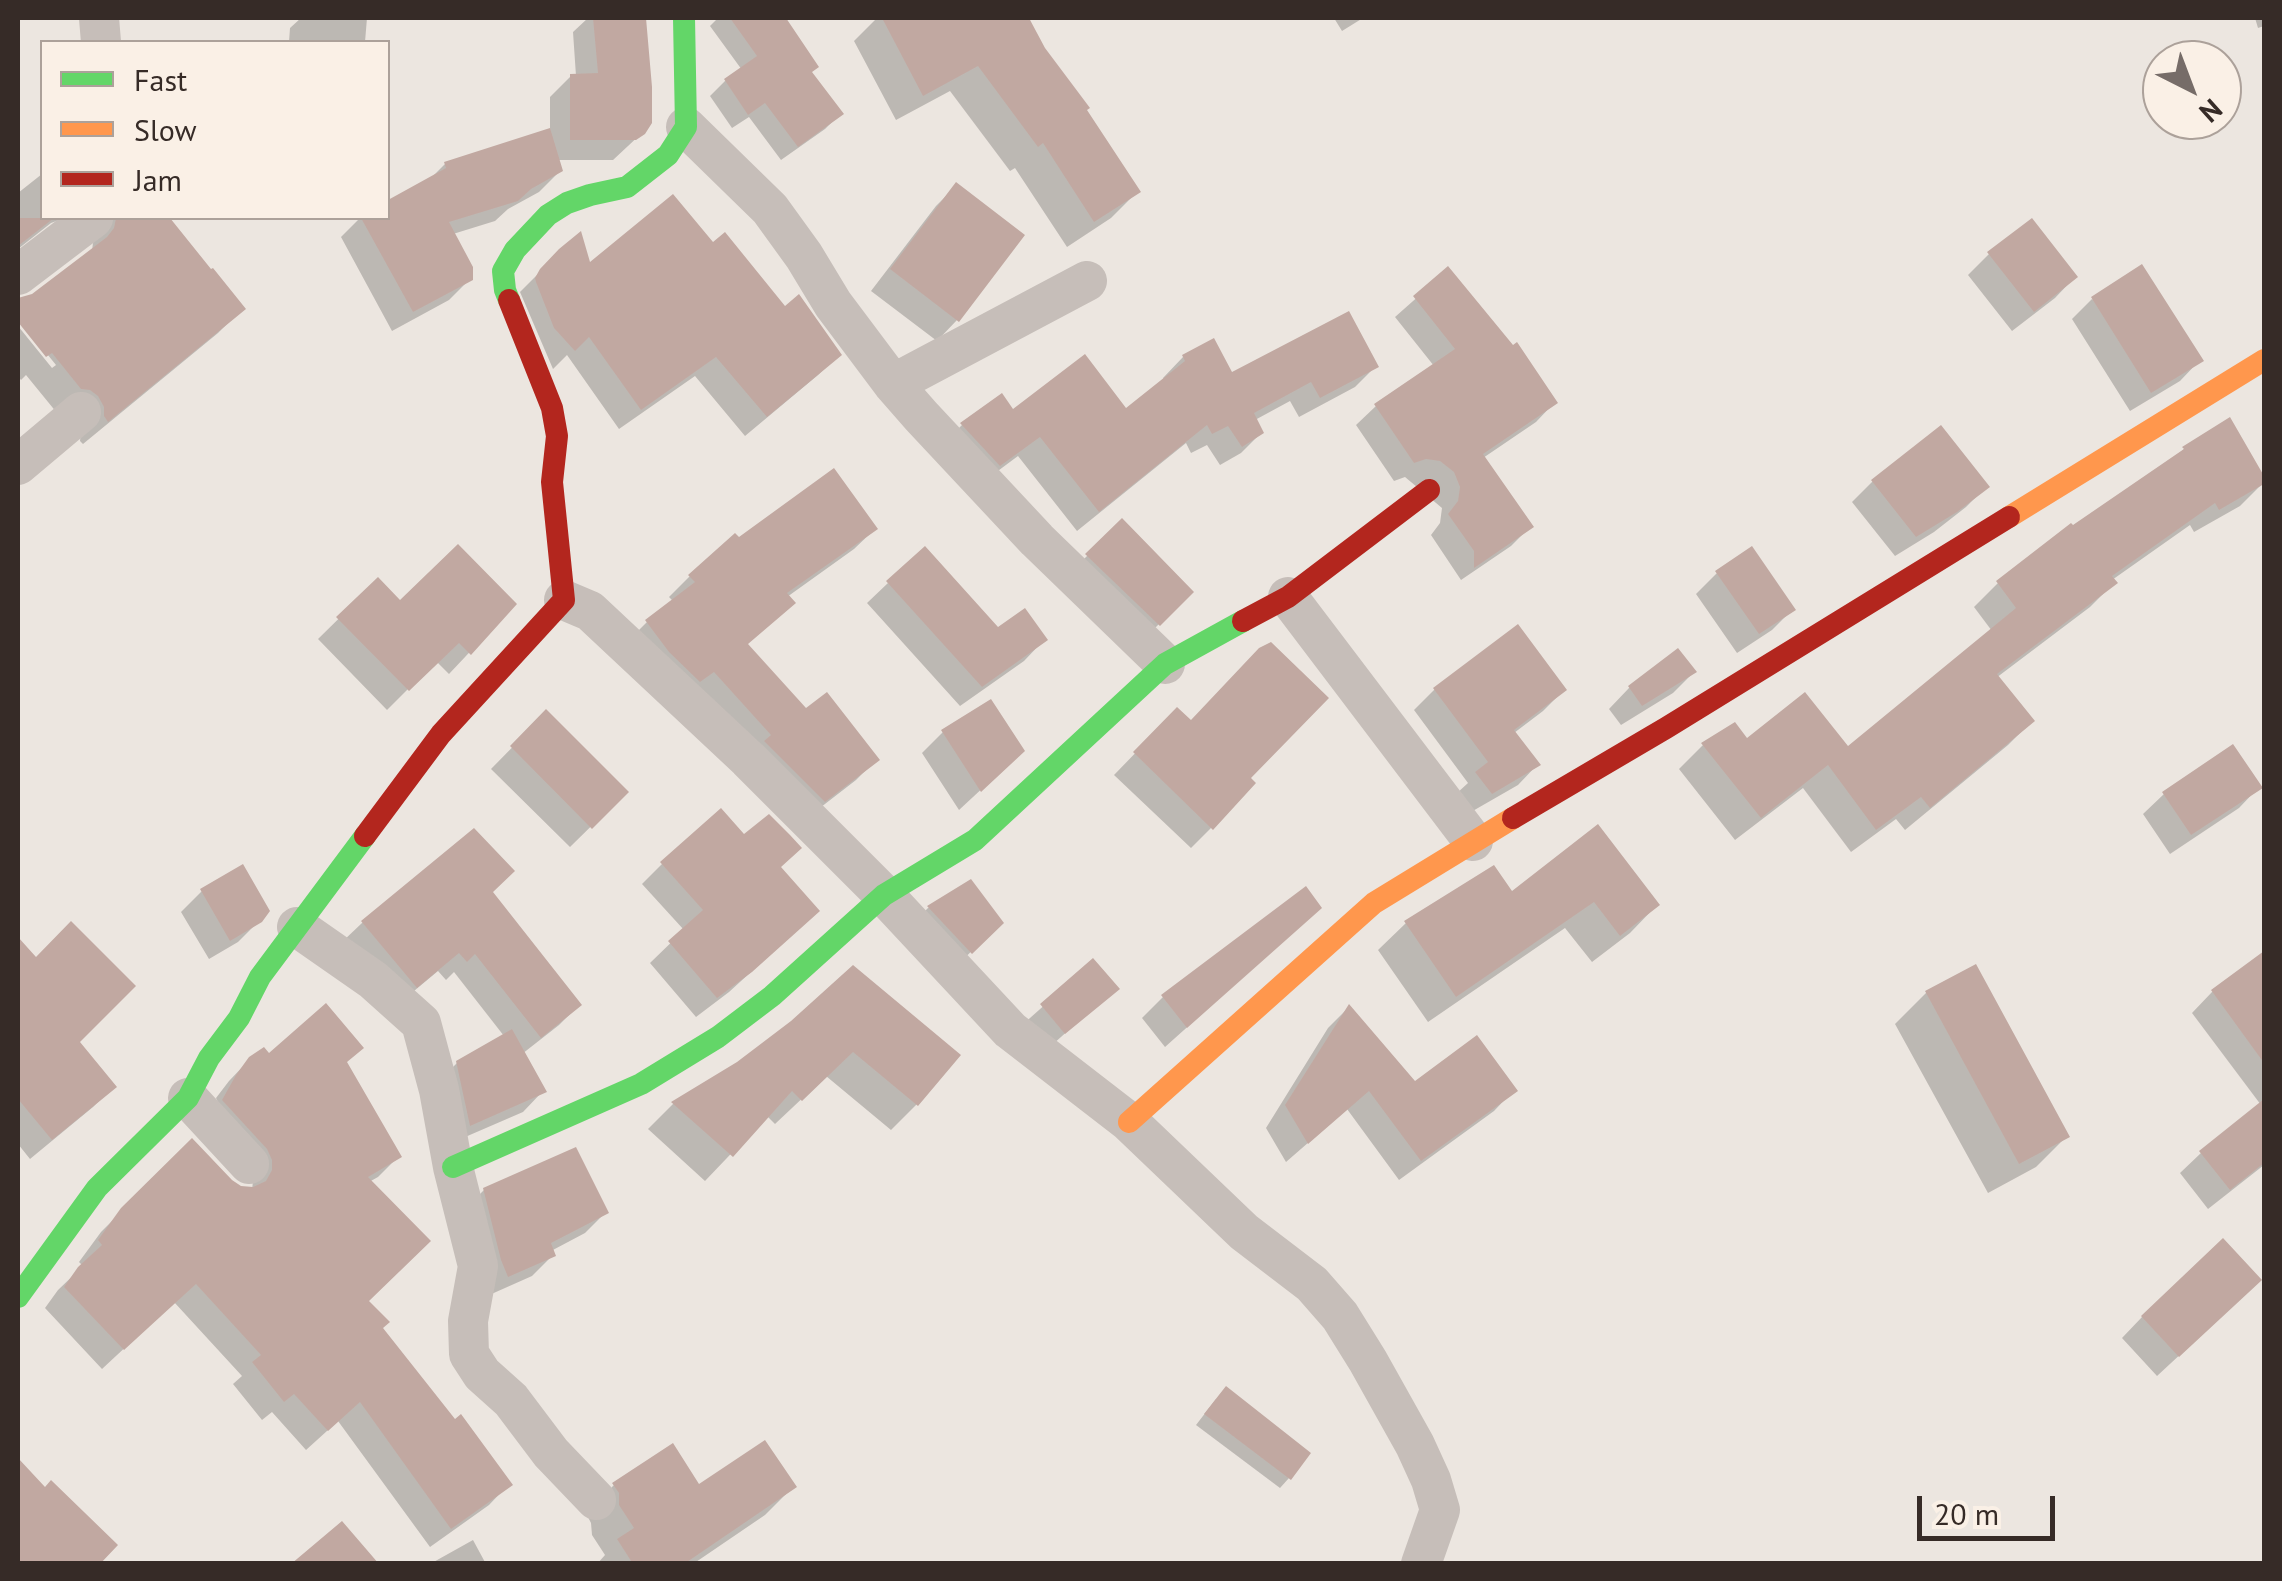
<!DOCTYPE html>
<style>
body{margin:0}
#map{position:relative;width:2282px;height:1581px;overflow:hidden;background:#ece6e0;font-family:"PT Sans",sans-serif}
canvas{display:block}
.frame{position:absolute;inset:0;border:20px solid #362b27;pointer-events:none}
.legend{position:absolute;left:40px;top:40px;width:350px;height:180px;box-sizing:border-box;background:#faf0e6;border:2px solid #aca19a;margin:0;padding:12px 18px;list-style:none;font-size:30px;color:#362b27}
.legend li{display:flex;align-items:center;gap:20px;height:50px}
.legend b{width:50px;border:2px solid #aca19a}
.north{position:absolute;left:2142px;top:40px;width:100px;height:100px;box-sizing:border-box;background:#faf0e6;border:2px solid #aca19a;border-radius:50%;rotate:138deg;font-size:28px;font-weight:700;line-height:40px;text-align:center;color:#362b27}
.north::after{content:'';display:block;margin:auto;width:35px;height:45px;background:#766c68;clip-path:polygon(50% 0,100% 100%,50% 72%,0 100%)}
.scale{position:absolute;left:1917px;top:1496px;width:138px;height:45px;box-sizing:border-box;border:5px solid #362b27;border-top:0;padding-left:12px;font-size:30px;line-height:35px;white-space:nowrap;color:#362b27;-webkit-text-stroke:8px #faf0e6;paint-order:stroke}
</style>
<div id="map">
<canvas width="2282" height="1581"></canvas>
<div class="frame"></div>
<ul class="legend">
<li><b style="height:12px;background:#63d668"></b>Fast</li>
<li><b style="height:12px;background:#ff974d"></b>Slow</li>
<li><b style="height:12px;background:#b3261e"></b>Jam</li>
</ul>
<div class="north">N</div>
<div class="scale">20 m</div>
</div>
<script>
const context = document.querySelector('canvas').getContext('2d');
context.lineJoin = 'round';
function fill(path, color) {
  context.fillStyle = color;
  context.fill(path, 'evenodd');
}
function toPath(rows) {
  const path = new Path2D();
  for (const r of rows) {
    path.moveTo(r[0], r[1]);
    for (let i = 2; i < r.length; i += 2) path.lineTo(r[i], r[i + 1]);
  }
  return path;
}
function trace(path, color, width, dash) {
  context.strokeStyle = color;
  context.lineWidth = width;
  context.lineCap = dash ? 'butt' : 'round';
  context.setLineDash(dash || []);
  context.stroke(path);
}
const shadow = toPath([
 [301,18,367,18,365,42,289,42,290,28],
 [588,18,643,18,649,87,643,132,613,160,557,160,560,171,539,192,508,209,495,221,453,234,470,279,449,300,392,331,341,237,360,218,388,218,388,202,429,180,445,164,550,130,550,97,571,76,576,76,573,32],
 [718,18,783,18,816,67,810,73,840,114,825,129,781,160,749,117,732,128,710,96,725,81,742,70,710,26],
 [877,18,1026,18,1043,49,1138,191,1111,218,1067,247,1015,168,1010,171,950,91,896,120,854,41],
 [1334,18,1363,18,1342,31],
 [2255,18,2264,18,2264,26,2258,28],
 [42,174,42,218,121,218,123,220,126,218,167,218,211,273,243,308,218,333,83,444,80,441,81,432,57,413,26,375,21,380,18,376,18,326,52,368,56,365,18,318,18,301,33,297,92,252,93,242,65,218,51,223,18,249,18,193],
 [956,186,957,320,937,341,871,291,936,206],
 [713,245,838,355,818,375,745,436,695,376,619,429,567,355,553,369,520,292,561,251,589,267],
 [1989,254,2075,277,2055,298,2012,331,1968,275],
 [1448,270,1555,402,1536,422,1483,458,1530,527,1511,546,1461,580,1431,535,1440,523,1442,508,1405,477,1394,481,1356,425,1376,406,1434,366,1395,317],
 [2092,299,2200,360,2180,381,2130,411,2072,319],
 [1183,357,1231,376,1376,366,1355,387,1299,417,1290,401,1255,420,1261,433,1241,453,1220,465,1207,445,1191,453,1186,443,1077,531,1018,456,979,485,942,445,962,425,1001,396,1013,413,1125,412,1165,381,1163,378],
 [2229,421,2264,482,2240,506,2194,532,2190,525,2112,580,2114,583,2090,607,1996,678,2032,721,2008,745,1905,830,1896,819,1851,852,1803,788,1735,840,1679,769,1703,745,1746,741,1848,750,1992,631,1974,607,1998,583,2173,460,2184,449],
 [1873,481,1986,487,1966,507,1934,532,1895,556,1852,502],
 [1122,521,1191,592,1138,645,1067,576],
 [875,529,854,549,787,597,746,645,806,711,876,760,856,780,803,821,626,643,647,622,674,602,669,597,690,576,738,541],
 [1717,573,1793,609,1772,630,1737,653,1696,594],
 [378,580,400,604,514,605,449,674,436,661,387,710,318,639],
 [888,583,998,630,1044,640,1024,661,960,706,867,603],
 [1678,651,1694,672,1673,693,1621,725,1609,709,1629,688],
 [1435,689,1564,690,1543,711,1514,733,1538,764,1518,785,1471,812,1456,794,1468,783,1414,710],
 [1177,710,1248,778,1211,828,1191,848,1114,775],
 [546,713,626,792,570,847,491,769],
 [943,732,1001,771,959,810,922,753],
 [2259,787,2239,808,2170,854,2143,814,2164,794],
 [473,831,490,892,579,1005,559,1025,522,1054,543,1091,523,1112,449,1144,436,1084,457,1063,504,1036,454,972,446,980,438,971,396,1006,342,942,362,923],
 [662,864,778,868,797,930,729,992,696,1017,650,963,684,930,642,884],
 [970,882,980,943,949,973,908,928,928,908],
 [202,891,260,920,238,942,209,959,181,912],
 [1511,894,1657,905,1630,933,1592,962,1565,928,1428,1022,1378,950,1406,923],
 [1298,928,1165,1047,1142,1018,1163,997],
 [19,943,77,1041,114,1086,93,1107,30,1159,18,1144],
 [2262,956,2264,959,2264,1165,2208,1209,2180,1173,2201,1153,2261,1105,2192,1013,2212,992],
 [1093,962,1116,988,1043,1053,1021,1026],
 [1975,967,2067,1136,2036,1167,1988,1193,1895,1024,1926,993],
 [1348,1008,1414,1084,1514,1090,1494,1111,1399,1180,1347,1109,1286,1162,1266,1128,1328,1028],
 [793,1023,958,1055,916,1105,891,1130,826,1076,775,1124,767,1116,705,1181,648,1129,673,1104,738,1064],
 [268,1057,345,1063,398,1157,378,1177,369,1182,366,1301,380,1328,454,1422,509,1484,489,1505,430,1547,338,1421,306,1450,272,1412,262,1420,233,1384,242,1376,174,1302,102,1369,45,1308,58,1290,83,1266,79,1262,101,1232,192,1141,240,1189,252,1190,253,1181,216,1098,229,1081,250,1059],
 [484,1190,606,1212,585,1233,551,1251,553,1255,532,1276,487,1296,463,1211],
 [2238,1301,2157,1376,2122,1338,2142,1317],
 [1216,1399,1289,1478,1280,1488,1196,1425],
 [18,1461,44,1490,97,1564,18,1564],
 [614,1485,698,1488,794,1486,765,1515,693,1564,597,1564,605,1555,592,1535,591,1523,586,1513],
 [473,1540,486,1564,430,1564]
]);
const building = toPath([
 [593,18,646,18,652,87,652,123,645,134,636,140,570,140,570,74,598,73],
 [730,18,786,18,819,67,812,72,844,114,798,147,765,103,748,115,724,79,757,56],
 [882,18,1029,18,1045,48,1090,108,1087,110,1141,192,1094,222,1043,143,1038,147,978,66,923,96],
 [550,128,563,171,531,189,518,201,449,222,473,267,473,280,413,312,361,218,388,218,388,200,446,168,444,162],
 [956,182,1025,235,959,322,890,269],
 [673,194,713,242,725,232,785,306,799,294,842,355,767,417,716,357,641,410,589,337,575,351,554,328,536,282,535,278,540,269,559,249,581,231,590,262],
 [18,218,54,218,18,246],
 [116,218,170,218,211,269,213,268,246,309,108,422,104,416,104,407,98,396,90,390,81,389,52,353,46,357,18,322,18,298,32,294,107,237,114,228],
 [2032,218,2078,277,2034,312,1987,252],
 [2142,264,2204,361,2151,393,2091,297],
 [1448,266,1513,345,1517,342,1558,403,1483,454,1534,527,1474,568,1474,551,1448,514,1458,501,1460,487,1454,472,1440,461,1426,459,1414,463,1374,404,1455,349,1413,296],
 [1349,311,1379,367,1320,398,1311,382,1254,413,1264,433,1242,447,1228,426,1212,434,1207,425,1099,512,1040,437,1000,466,960,423,1002,393,1013,409,1085,354,1126,408,1185,361,1182,355,1214,338,1232,372],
 [2230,417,2264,476,2264,484,2219,510,2215,503,2112,576,2118,583,1997,674,2035,721,1930,808,1921,797,1876,830,1828,765,1761,818,1701,743,1735,722,1747,738,1805,692,1848,746,2016,608,1996,581,2071,523,2073,525,2184,449,2182,447],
 [1941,425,1990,487,1957,512,1916,537,1871,480],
 [834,468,878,529,787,593,796,603,748,644,806,708,827,692,880,760,825,802,764,741,771,735,714,672,700,682,669,652,645,620,695,582,688,575,735,533,739,537],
 [1122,518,1194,592,1160,626,1085,554],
 [458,544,517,604,471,655,459,643,409,691,336,617,378,577,400,600],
 [925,546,998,627,1025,608,1048,640,982,687,886,581],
 [1752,546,1796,610,1759,634,1715,571],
 [1518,624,1567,690,1514,730,1541,765,1492,794,1475,772,1488,762,1433,688],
 [1271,642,1329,698,1251,778,1256,783,1213,830,1133,752,1177,707,1191,720,1259,648],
 [1678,648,1697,672,1642,706,1628,686],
 [991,699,1025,751,981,792,941,730],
 [546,709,629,792,592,829,510,746],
 [2233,744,2263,788,2191,835,2162,792],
 [721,808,744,834,769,814,790,835,802,848,781,867,820,911,752,972,717,998,668,941,703,910,660,862],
 [1598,824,1660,905,1620,936,1594,902,1456,997,1404,921,1494,865,1512,891],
 [474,828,515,871,493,892,582,1005,541,1038,475,954,467,962,459,953,417,988,361,921],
 [243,864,270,911,262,922,230,941,200,889],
 [971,879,1004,923,972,954,927,906],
 [1306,886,1322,908,1187,1028,1161,995],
 [71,921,136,986,80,1042,117,1087,52,1140,18,1099,18,937,36,957],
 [2264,951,2264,1063,2211,990],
 [1093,958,1120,989,1065,1034,1040,1004],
 [1976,964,2070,1137,2019,1164,1925,991],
 [853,965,961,1055,918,1106,853,1052,802,1101,792,1091,733,1157,671,1102,737,1062,791,1021],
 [326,1003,364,1048,347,1062,402,1157,368,1177,431,1241,369,1301,390,1322,383,1328,455,1419,461,1414,513,1485,451,1529,360,1402,328,1431,294,1394,284,1402,252,1362,261,1355,196,1284,124,1350,64,1287,78,1267,102,1245,98,1240,121,1208,192,1138,232,1180,241,1186,253,1187,266,1181,272,1170,272,1160,267,1149,222,1100,236,1075,249,1057,264,1047,269,1053],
 [1349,1004,1415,1081,1477,1035,1518,1091,1421,1161,1369,1091,1308,1144,1285,1105],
 [512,1029,547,1092,470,1126,456,1061],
 [2264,1099,2264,1163,2230,1190,2199,1151],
 [576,1147,609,1213,551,1243,556,1256,508,1277,501,1260,483,1188],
 [2223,1238,2262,1280,2179,1357,2141,1316],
 [1226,1386,1311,1453,1291,1480,1204,1414],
 [765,1440,797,1487,684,1564,633,1564,617,1539,634,1528,619,1505,619,1493,612,1483,673,1443,699,1484],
 [18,1458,45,1487,51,1480,118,1545,100,1564,18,1564],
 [342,1521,379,1564,291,1564]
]);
const street = toPath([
 [99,18,101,42],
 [686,127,770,209,804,256,833,304,893,384,921,416,1037,540,1165,664],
 [18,275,93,218],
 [893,384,1087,281],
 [18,465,81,412],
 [1288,597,1473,841],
 [564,600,590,611,748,759,884,895,1010,1030,1129,1122,1244,1232,1312,1284,1340,1316,1368,1361,1415,1445,1431,1480,1440,1510,1421,1564],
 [297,927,373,980,421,1023,439,1090,453,1167,478,1266,468,1321,469,1354,482,1374,511,1400,551,1453,596,1500],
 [188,1098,249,1164]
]);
const fast = toPath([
 [509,300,505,290,503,271,515,250,548,215,567,203,590,195,627,187,668,155,686,127,684,18],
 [453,1167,641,1084,718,1037,772,996,884,895,975,840,1165,664,1243,621],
 [18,1297,97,1188,188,1098,209,1058,239,1018,260,977,365,836]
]);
const slow = toPath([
 [2009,517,2264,360],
 [1129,1122,1374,903,1513,818]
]);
const jam = toPath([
 [1243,621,1288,597,1429,490],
 [1513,818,1666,728,2009,517],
 [365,836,441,734,564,600,552,482,557,436,552,408,509,300]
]);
fill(shadow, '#0003');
fill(building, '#c1a8a1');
trace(street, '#c6beb9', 40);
trace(fast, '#63d668', 22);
trace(slow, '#ff974d', 22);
trace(jam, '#b3261e', 22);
</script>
